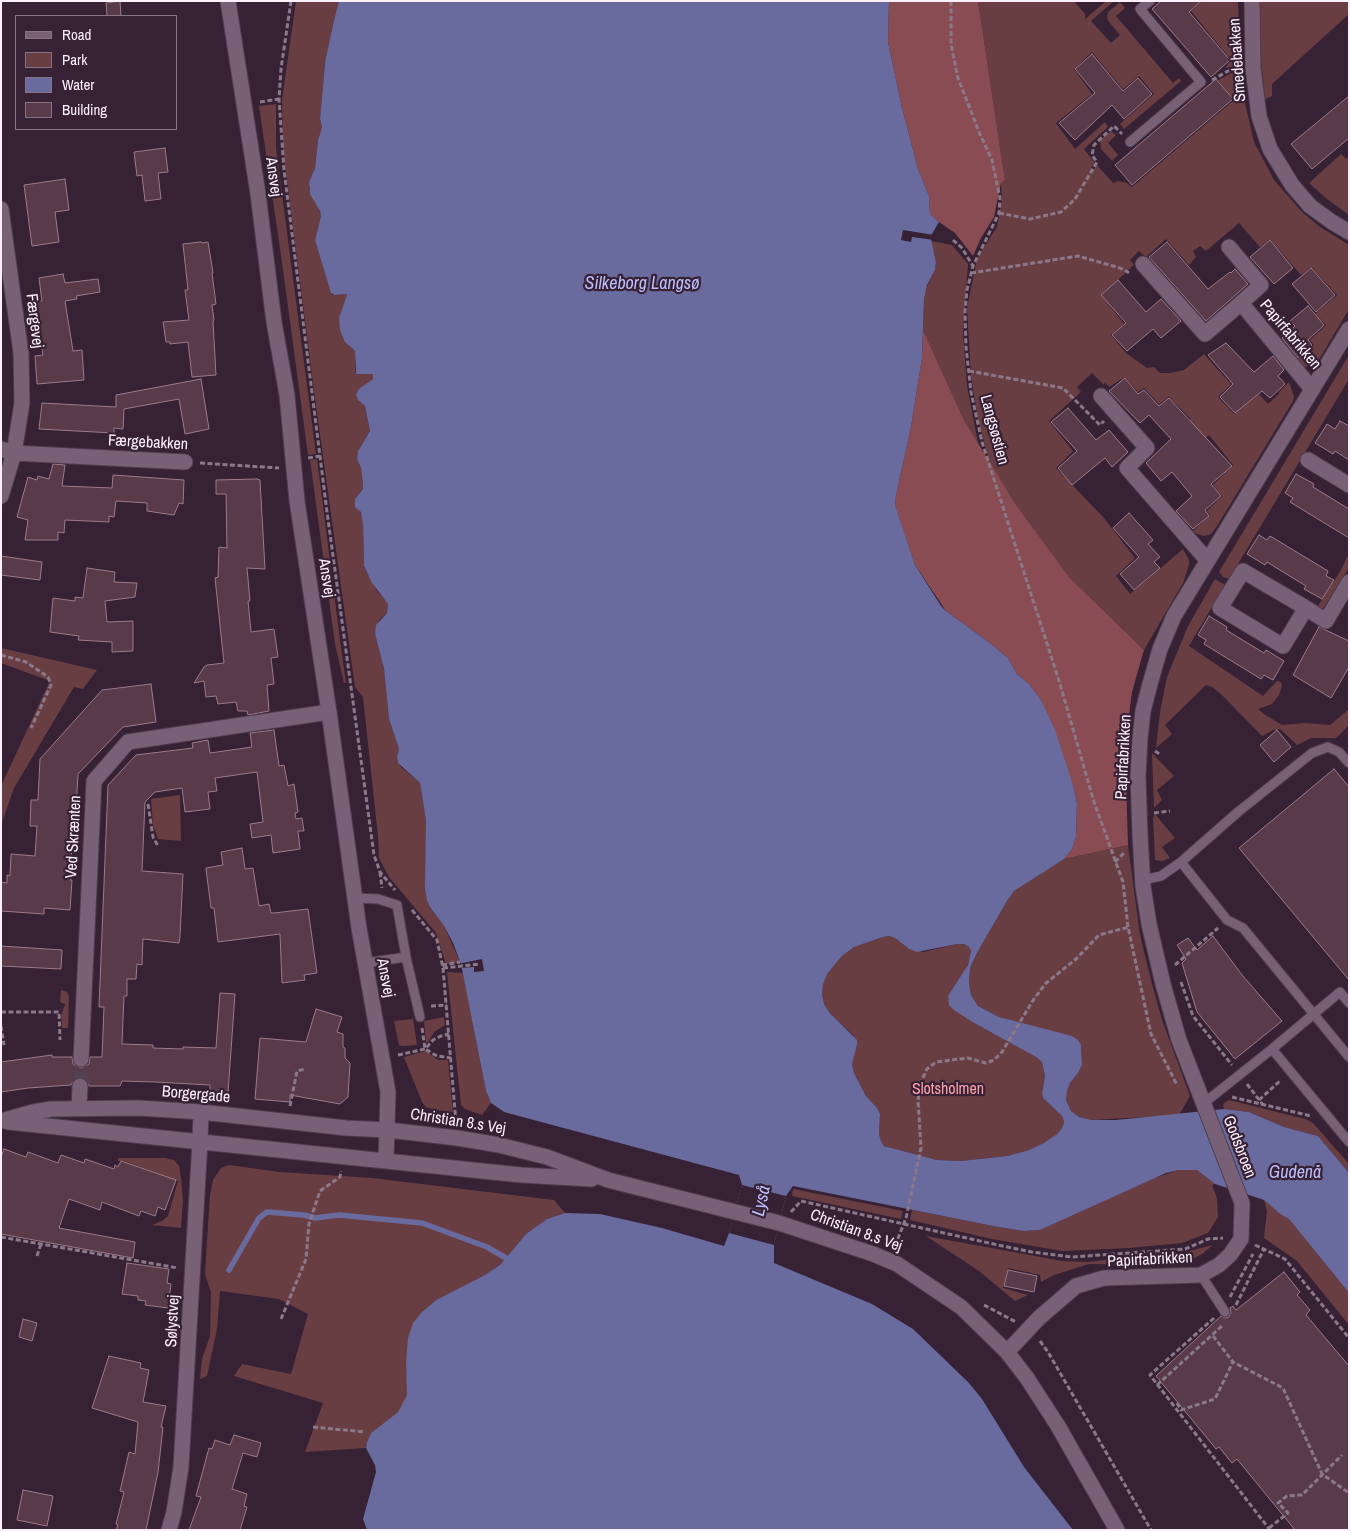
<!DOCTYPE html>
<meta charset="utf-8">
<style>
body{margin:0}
#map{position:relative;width:1350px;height:1531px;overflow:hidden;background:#362135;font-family:"Archivo Narrow",sans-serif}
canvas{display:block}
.frame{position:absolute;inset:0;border:2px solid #fdeffc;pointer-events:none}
.legend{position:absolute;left:15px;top:15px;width:162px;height:115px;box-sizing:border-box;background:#362135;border:1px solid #867385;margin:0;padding:6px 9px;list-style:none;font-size:15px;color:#fdeffc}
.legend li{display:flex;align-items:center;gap:10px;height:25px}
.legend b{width:25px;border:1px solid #867385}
</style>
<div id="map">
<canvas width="1350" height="1531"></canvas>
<div class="frame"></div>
<ul class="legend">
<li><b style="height:6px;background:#786077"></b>Road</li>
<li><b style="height:14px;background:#693e43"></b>Park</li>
<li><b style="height:14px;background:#696a9e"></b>Water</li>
<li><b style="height:14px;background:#583a48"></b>Building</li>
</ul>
</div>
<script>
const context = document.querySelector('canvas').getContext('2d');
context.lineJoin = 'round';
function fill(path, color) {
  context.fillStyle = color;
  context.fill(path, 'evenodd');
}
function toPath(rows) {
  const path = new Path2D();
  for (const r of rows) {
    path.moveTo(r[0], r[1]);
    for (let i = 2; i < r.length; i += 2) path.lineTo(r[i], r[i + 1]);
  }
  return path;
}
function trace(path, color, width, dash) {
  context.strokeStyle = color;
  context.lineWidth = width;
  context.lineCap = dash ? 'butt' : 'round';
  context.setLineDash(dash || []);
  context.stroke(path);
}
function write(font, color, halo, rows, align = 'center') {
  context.font = font + ' "Archivo Narrow",sans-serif';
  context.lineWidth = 4.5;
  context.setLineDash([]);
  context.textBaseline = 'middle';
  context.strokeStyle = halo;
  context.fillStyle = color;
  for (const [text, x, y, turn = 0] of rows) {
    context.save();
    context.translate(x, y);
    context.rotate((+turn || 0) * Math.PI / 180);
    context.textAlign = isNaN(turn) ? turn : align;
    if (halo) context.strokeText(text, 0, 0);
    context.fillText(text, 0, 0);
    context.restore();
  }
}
const green = toPath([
 [296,1,339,1,334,20,325,62,320,119,322,127,318,140,315,168,309,182,309,189,320,211,321,216,315,240,332,295,346,294,347,295,347,301,341,312,348,345,355,351,355,372,356,374,373,373,373,379,360,388,358,400,365,406,370,431,358,451,357,459,361,468,363,484,363,489,355,499,355,505,361,512,363,522,364,567,377,591,388,603,387,613,379,620,375,634,384,669,389,719,399,749,397,756,401,767,420,783,426,821,430,907,444,926,460,962,446,964,436,933,389,877,379,858,378,836,363,697,355,687,314,391,283,149,282,100],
 [978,1,1074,1,1085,14,1085,19,1106,1,1114,1,1091,21,1111,43,1120,35,1109,22,1107,18,1108,12,1120,2,1125,8,1116,16,1173,83,1179,78,1181,81,1124,129,1120,124,1154,94,1139,76,1123,89,1092,52,1074,69,1092,94,1056,123,1075,149,1105,122,1108,127,1084,149,1095,163,1091,168,1093,170,1097,165,1113,183,1118,181,1127,183,1132,187,1234,100,1218,80,1232,73,1240,72,1242,90,1254,142,1274,180,1302,212,1320,227,1349,245,1349,309,1317,363,1305,367,1295,362,1314,345,1310,340,1326,325,1315,314,1337,295,1311,267,1301,275,1270,239,1260,247,1239,223,1206,251,1200,246,1193,251,1196,257,1189,265,1166,239,1146,257,1139,251,1130,260,1134,265,1101,295,1124,324,1111,335,1126,353,1147,368,1154,367,1160,373,1170,373,1184,370,1204,354,1231,384,1218,397,1234,414,1259,394,1268,404,1279,394,1279,392,1289,382,1294,396,1293,401,1217,526,1211,534,1204,536,1192,532,1210,515,1207,511,1222,496,1213,485,1233,465,1209,435,1194,448,1178,431,1191,419,1169,397,1159,404,1144,388,1138,392,1125,377,1109,387,1105,382,1104,385,1092,373,1077,387,1081,392,1049,421,1073,451,1056,468,1104,518,1135,558,1116,576,1130,594,1183,549,1189,560,1189,565,1183,583,1144,650,1070,578,1014,502,990,464,978,419,971,376,967,308,976,264,979,255,997,227,1002,199,1001,183,1005,180],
 [1202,1,1238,1,1240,65,1225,68,1231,60,1191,11],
 [1255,1,1349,1,1349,14,1272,84,1272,96,1265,99],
 [276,104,276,148,316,454,308,455,281,255,259,106],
 [1111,131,1116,135,1108,143,1118,155,1112,161,1101,149,1100,140],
 [1341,154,1346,159,1349,156,1349,215,1327,199,1309,183],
 [931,241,952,245,968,264,963,333,967,386,978,443,964,420,923,330,924,299,927,286,935,270,936,262],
 [1349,355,1349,379,1229,579,1223,577,1219,572],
 [317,459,340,640,346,683,344,683,335,644,310,460],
 [1349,553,1349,568,1320,613,1317,610,1318,606,1341,570],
 [1215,579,1225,585,1189,646,1263,696,1277,681,1281,682,1282,686,1279,695,1272,704,1258,709,1264,714,1282,725,1305,723,1330,725,1349,709,1349,725,1336,738,1311,738,1297,745,1280,729,1273,730,1262,736,1220,693,1212,687,1206,685,1165,725,1172,734,1156,748,1160,712,1167,677,1188,626],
 [1,648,97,670,83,689,74,687,14,788,1,825,1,786,50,681,1,663],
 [1152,753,1174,776,1157,790,1162,800,1154,808],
 [180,795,181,841,158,839,153,825,151,799],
 [1155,814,1175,838,1162,847,1170,858,1162,861,1155,860,1153,818],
 [1128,845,1140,935,1152,984,1162,1020,1190,1096,1179,1115,1092,1120,1079,1117,1071,1111,1066,1100,1067,1091,1070,1083,1078,1073,1082,1065,1081,1045,999,1017,978,1006,971,995,969,983,970,968,977,953,1007,901,1014,891,1023,884,1064,859],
 [889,936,895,938,909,949,923,952,957,944,964,944,969,947,971,951,970,957,965,973,974,1023,1036,1057,1042,1062,1045,1076,1042,1093,1043,1098,1062,1116,1064,1122,1062,1128,1057,1134,1044,1144,1029,1150,1007,1156,961,1161,937,1160,884,1146,881,1141,879,1134,880,1114,877,1108,866,1096,854,1073,852,1064,854,1036,829,1012,824,1004,822,994,823,985,827,974,842,956,854,947,883,937],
 [447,972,463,973,486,1091,491,1103,482,1115,465,1109,461,1105],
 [61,990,67,992,69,996,68,1028,62,1028,61,1016,65,1004,60,1002],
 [444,1017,445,1025,434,1032,429,1041,426,1043,424,1021],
 [413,1019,417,1045,402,1046,399,1045,394,1021],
 [426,1051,438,1060,448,1060,453,1112,436,1110,426,1107,422,1102,404,1057],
 [1229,1100,1305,1119,1313,1123,1349,1164,1349,1173,1318,1136,1284,1127,1249,1112,1224,1109,1223,1104],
 [118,1158,165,1158,174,1160,179,1166,181,1178,183,1201,181,1228,152,1225,162,1221,168,1216,178,1181,124,1161,118,1161],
 [229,1165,280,1172,372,1178,554,1200,565,1213,547,1219,526,1234,500,1265,483,1276,436,1300,422,1312,406,1364,408,1395,398,1412,371,1433,367,1442,366,1448,305,1452,323,1403,234,1376,242,1364,291,1374,308,1314,279,1299,220,1291,217,1329,207,1376,200,1379,202,1359,210,1336,211,1292,205,1274,210,1195,213,1180,221,1168],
 [1178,1170,1197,1170,1215,1184,1212,1185,1217,1198,1218,1217,1208,1233,1182,1243,1129,1248,1062,1251,992,1239,910,1220,912,1210,998,1227,1024,1231,1040,1230,1144,1182],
 [793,1189,903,1211,901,1219,792,1196],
 [1264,1200,1280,1214,1289,1219,1349,1293,1349,1325,1297,1261,1264,1238,1267,1211],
 [926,1236,1062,1261,1087,1262,1123,1258,1162,1258,1213,1245,1202,1254,1189,1261,1156,1265,1089,1264,1054,1275,1041,1282,1040,1275,1008,1268,1003,1288,1028,1295,1015,1301,979,1271]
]);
const forest = toPath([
 [889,1,978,1,1005,180,1001,183,994,217,981,238,973,256,955,233,939,222,930,214,929,196,918,169,902,108,888,42],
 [923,330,964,420,1014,502,1070,578,1144,650,1132,692,1125,747,1128,845,1064,859,1072,849,1076,837,1077,803,1073,785,1041,700,1029,684,1017,674,1008,658,990,643,946,611,915,565,899,518,895,505,896,495,911,427,922,358]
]);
const water = toPath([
 [339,1,889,1,888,42,902,108,918,169,929,196,930,214,939,222,932,234,931,239,936,262,935,270,927,285,924,299,922,358,911,427,896,495,895,505,915,565,941,606,946,611,990,643,1008,658,1017,674,1029,684,1041,700,1055,730,1073,785,1077,803,1076,837,1072,849,1064,859,1014,891,1007,901,977,953,970,968,969,983,971,995,978,1006,999,1017,1072,1036,1078,1040,1081,1045,1082,1065,1078,1073,1070,1083,1067,1091,1066,1100,1071,1111,1079,1117,1092,1120,1116,1120,1224,1109,1249,1112,1284,1127,1318,1136,1349,1173,1349,1293,1289,1219,1280,1214,1264,1200,1215,1184,1197,1170,1178,1170,1166,1173,1040,1230,1024,1231,998,1227,793,1186,786,1196,774,1245,774,1263,872,1304,913,1329,969,1383,982,1399,1024,1467,1073,1530,367,1530,363,1519,376,1472,375,1465,366,1448,367,1442,371,1433,398,1412,407,1395,406,1364,408,1338,413,1323,422,1312,436,1300,483,1276,500,1265,526,1234,547,1219,565,1213,600,1214,662,1228,724,1246,729,1233,742,1185,739,1175,504,1112,491,1103,486,1091,461,964,453,943,444,926,430,907,427,900,425,889,426,821,420,783,398,763,397,756,399,749,389,719,384,669,375,634,376,625,387,613,388,604,372,583,364,566,363,524,361,512,355,507,355,499,363,489,363,484,361,468,357,459,358,451,370,431,365,406,358,400,356,394,360,388,373,379,373,374,356,374,355,351,345,342,340,330,339,318,347,295,346,294,334,295,331,293,315,240,321,216,320,211,310,194,309,182,315,168,318,140,322,127,320,119,325,62,334,20],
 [889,936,895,938,909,949,917,952,957,944,964,944,969,947,971,951,968,965,948,996,949,1005,954,1010,974,1023,1036,1057,1042,1062,1045,1076,1042,1093,1043,1098,1062,1116,1064,1122,1062,1128,1057,1134,1044,1143,1029,1150,1007,1156,961,1161,937,1160,884,1146,881,1141,879,1134,880,1114,877,1108,866,1096,854,1073,852,1064,857,1044,857,1040,829,1012,824,1004,822,994,823,985,827,974,842,956,854,947,883,937]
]);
const pier = toPath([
 [903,230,934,235,934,240,912,237,911,242,901,240],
 [482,959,484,971,474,972,474,967,459,968,458,964],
 [742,1185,786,1196,774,1245,729,1233]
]);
const stream = toPath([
 [229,1270,259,1218,267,1212,304,1215,315,1218,339,1215,422,1223,487,1247,506,1258]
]);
const building = toPath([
 [120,1,121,16,107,16,106,3,120,1],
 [1161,1,1201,1,1189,12,1230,60,1211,77,1152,9,1161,1],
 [1092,54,1123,91,1138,78,1152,94,1124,119,1112,105,1075,140,1059,123,1095,93,1075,69,1092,54],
 [1216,79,1233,99,1132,185,1115,165,1216,79],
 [1349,96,1349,138,1312,169,1291,144,1349,96],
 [165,148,168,172,158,173,161,199,145,201,142,175,137,176,134,152,165,148],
 [65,179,69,210,55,212,59,242,32,246,24,185,65,179],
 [1270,240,1293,268,1274,284,1250,257,1270,240],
 [201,242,202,243,208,242,213,273,212,273,216,304,212,305,214,320,213,321,216,375,192,377,188,342,170,344,170,342,166,342,163,322,189,320,185,290,188,290,183,244,201,242],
 [1167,242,1208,289,1230,272,1231,273,1235,269,1248,284,1206,321,1149,257,1167,242],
 [1311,268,1335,295,1316,312,1292,284,1311,268],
 [63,274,65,283,98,279,100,292,76,296,77,299,65,301,73,351,82,350,84,380,37,384,35,356,43,355,35,302,42,301,39,278,63,274],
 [1118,280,1146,312,1161,299,1181,321,1161,338,1153,329,1127,351,1112,335,1126,323,1101,295,1118,280],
 [1308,306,1324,325,1308,340,1312,345,1298,358,1282,338,1295,326,1290,321,1308,306],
 [1226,343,1254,372,1273,356,1284,370,1278,376,1285,384,1270,398,1262,391,1235,413,1220,397,1233,384,1208,355,1226,343],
 [1125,378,1138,394,1144,390,1159,406,1169,398,1232,466,1211,484,1221,496,1205,510,1209,516,1193,529,1176,511,1192,496,1172,472,1161,481,1146,463,1171,439,1149,415,1140,423,1109,391,1125,378],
 [201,379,209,429,185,434,179,399,124,409,123,429,114,428,114,433,39,429,42,403,116,407,116,395,201,379],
 [1068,408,1096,440,1109,430,1128,452,1112,467,1105,458,1072,485,1058,468,1077,451,1051,422,1068,408],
 [1340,421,1349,426,1349,460,1335,451,1333,454,1315,443,1327,424,1335,429,1340,421],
 [53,464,65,465,62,486,112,488,113,475,184,480,183,504,179,503,174,515,147,511,147,503,116,501,114,517,109,516,109,522,65,520,64,533,58,532,58,540,25,540,28,520,17,517,28,477,37,480,38,476,49,479,53,464],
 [1296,474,1314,484,1313,487,1349,509,1349,538,1290,502,1293,498,1285,493,1296,474],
 [257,479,260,480,265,569,247,568,250,601,248,601,251,632,274,629,278,657,271,658,274,684,267,685,269,711,248,715,247,711,238,711,236,702,218,704,216,696,206,697,204,681,194,683,204,667,207,665,224,663,215,578,218,577,219,547,227,548,226,494,216,494,216,480,257,479],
 [1129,513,1153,540,1148,544,1160,557,1154,562,1160,568,1134,590,1120,574,1139,557,1113,528,1129,513],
 [1259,535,1267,540,1270,536,1328,571,1326,576,1334,580,1322,599,1304,589,1306,586,1267,562,1265,565,1247,554,1259,535],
 [1,556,42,562,40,580,1,575,1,556],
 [87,568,115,572,114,582,137,583,135,597,105,601,107,622,133,621,133,651,112,652,112,642,78,640,79,636,50,632,53,598,75,601,75,597,83,598,87,568],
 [1209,616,1227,627,1226,630,1264,653,1266,650,1284,661,1273,680,1264,675,1261,679,1204,644,1206,640,1198,635,1209,616],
 [1319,627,1349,641,1349,667,1331,698,1293,675,1319,627],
 [151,684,156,722,123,727,78,774,74,843,72,843,70,880,72,880,70,910,44,908,44,914,1,911,1,882,7,883,7,875,10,876,11,854,35,856,37,826,30,826,31,800,38,800,40,759,102,690,151,684],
 [274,730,279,766,284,765,288,786,294,784,298,812,295,813,296,819,302,818,304,831,298,831,300,849,273,853,271,835,252,838,250,824,263,822,257,772,215,778,217,791,208,792,210,809,185,812,182,788,155,792,145,802,142,871,183,874,180,936,179,943,143,939,142,965,137,964,136,979,127,979,127,996,124,996,122,1044,153,1045,153,1048,183,1049,183,1047,216,1048,220,993,235,994,228,1093,210,1092,210,1085,155,1082,122,1081,120,1086,89,1086,85,1078,80,1077,75,1078,71,1085,28,1088,1,1092,1,1062,52,1055,52,1057,72,1057,73,1064,81,1068,89,1064,90,1057,102,1057,104,1007,99,1007,108,785,136,755,193,748,192,743,208,740,210,753,252,747,250,733,274,730],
 [1277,730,1291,747,1274,762,1260,745,1277,730],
 [1334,769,1349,787,1349,980,1239,848,1334,769],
 [242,848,245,869,253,868,259,906,269,904,271,913,274,913,308,909,317,973,304,975,305,980,282,983,280,934,218,942,214,908,211,908,206,869,206,868,223,865,221,852,242,848],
 [1213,936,1242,975,1282,1021,1235,1059,1197,1012,1182,963,1186,959,1177,945,1188,938,1197,950,1213,936],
 [1,946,62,950,61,969,1,966,1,946],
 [316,1009,342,1017,337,1032,343,1034,343,1047,345,1048,345,1058,350,1063,348,1097,340,1104,290,1095,290,1102,255,1099,260,1038,306,1042,316,1009],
 [4,1149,26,1157,28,1152,58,1163,61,1155,84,1163,85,1159,114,1169,115,1165,118,1167,121,1161,176,1180,165,1210,158,1207,155,1216,141,1211,139,1216,102,1202,100,1210,69,1199,59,1228,135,1242,133,1258,1,1234,1,1157,4,1149],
 [127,1263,169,1269,167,1283,171,1284,168,1308,145,1305,146,1301,138,1300,138,1296,122,1294,127,1263],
 [1008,1270,1037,1276,1034,1292,1004,1286,1008,1270],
 [1284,1272,1300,1292,1297,1295,1310,1310,1306,1315,1349,1366,1349,1530,1295,1530,1237,1459,1232,1463,1219,1447,1216,1449,1156,1376,1221,1316,1225,1318,1229,1317,1231,1312,1230,1308,1233,1306,1236,1310,1284,1272],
 [23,1319,37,1323,32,1341,19,1337,23,1319],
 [109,1356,141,1363,140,1368,149,1370,143,1402,166,1406,161,1427,163,1427,158,1472,146,1530,116,1530,118,1525,116,1524,124,1492,120,1491,129,1452,135,1454,138,1422,92,1408,109,1356],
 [234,1435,261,1443,257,1457,243,1453,232,1489,247,1494,244,1506,247,1507,240,1530,189,1530,201,1497,196,1496,209,1448,212,1449,215,1440,230,1445,234,1435],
 [23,1490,53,1496,47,1526,17,1520,23,1490]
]);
const minorTunnel = toPath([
 [80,1086,81,1059]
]);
const path = toPath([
 [291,1,281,69,279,99,284,170,327,512,374,855,380,872,395,890],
 [951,1,951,45,958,78,979,132,992,160,1000,198,999,213,973,266,967,290,965,312,966,347,971,392,982,442,1060,684,1094,802,1123,882,1128,927,1151,1034,1177,1085],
 [1212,80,1228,71,1238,70],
 [260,102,279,99],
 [999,213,1030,219,1061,212,1075,199,1097,162,1092,155,1094,145,1114,126,1122,134],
 [953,240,962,248,973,266],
 [971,273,1078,256,1120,268,1126,271,1129,273],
 [969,371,1063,388,1100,425,1104,421],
 [308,458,320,456],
 [200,463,279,468],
 [1,655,26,662,48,677,51,685,31,728],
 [1155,751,1161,755],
 [148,804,153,837,158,846],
 [1154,813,1170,811],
 [1115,862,1125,852],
 [380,872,382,888],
 [412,910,437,940,443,968,456,1123],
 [442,965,460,962],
 [1175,965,1218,928],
 [443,968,480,964],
 [1181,982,1193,1016,1232,1065],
 [431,1006,447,1005],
 [1,1012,59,1012,60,1040],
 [1,1026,4,1045],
 [422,1028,425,1049,437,1056,451,1058],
 [398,1055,425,1049,433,1040,441,1036,449,1034],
 [1247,1084,1263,1105],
 [1232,1097,1311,1116],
 [1259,1100,1281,1080],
 [290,1106,297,1071,305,1069],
 [791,1212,801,1201,998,1245,1032,1252,1072,1257,1185,1249,1208,1239,1223,1238],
 [1,1237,178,1268],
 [1255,1245,1285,1259,1349,1338],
 [895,1246,906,1218,921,1148,918,1100,921,1082,927,1069,936,1062,968,1058,986,1063,994,1060,1002,1052,1032,1002,1045,984,1076,959,1099,935,1129,927],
 [37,1256,41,1244],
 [1230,1297,1253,1254],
 [984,1305,1016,1322],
 [1236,1305,1264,1249],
 [1214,1318,1150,1375,1270,1530],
 [281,1319,306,1259,309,1224,320,1191,340,1177,341,1171],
 [1213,1336,1233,1362,1283,1388,1322,1474,1349,1493],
 [1040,1341,1048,1352,1151,1530],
 [1157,1385,1223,1325],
 [1177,1403,1181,1410,1215,1399,1233,1362],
 [313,1427,365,1432],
 [1269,1528,1288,1513,1278,1503,1287,1496,1302,1495,1342,1455]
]);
const service = toPath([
 [1130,142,1201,82,1140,9,1150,1],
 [1181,862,1227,920,1243,928,1349,1057],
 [1143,880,1161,876,1181,862,1238,812,1312,753,1328,747,1339,752,1349,763],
 [355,898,378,899,397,905,406,957,420,1017],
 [365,963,406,957],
 [1272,1049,1349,1142],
 [1204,1103,1272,1049,1340,992,1349,1003],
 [1201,1275,1225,1312]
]);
const minor = toPath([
 [1252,1,1253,68,1259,116,1270,149,1292,185,1310,206,1332,222,1349,232],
 [1,209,21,353,22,403,14,453,1,496],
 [1229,247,1261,285,1241,303],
 [1143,264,1205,334,1241,303,1312,389],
 [1101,396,1147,448,1127,468,1207,560],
 [1,449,14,453,185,462],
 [1308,460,1349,485],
 [1306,608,1283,646,1220,608,1243,571,1306,608,1326,621,1349,582],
 [81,1059,94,781,128,742,329,712],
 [79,1108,80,1086],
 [169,1530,174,1512,181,1467,200,1142]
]);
const tertiary = toPath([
 [228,1,258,194,274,322,287,395,297,501,329,712,359,928,388,1092,386,1160],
 [1,1121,33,1112,51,1109,139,1108,201,1112,346,1128,388,1130,457,1138,499,1145,547,1157,608,1180,779,1223,873,1254,897,1264,961,1307,1007,1352,1027,1378,1058,1426,1117,1530],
 [8,1122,521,1175,592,1179],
 [200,1142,201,1112],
 [1007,1352,1039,1318,1076,1286,1104,1278,1201,1275,1219,1265,1230,1255,1241,1239,1242,1203,1179,1040,1163,984,1149,924,1143,886,1140,835,1138,776,1140,739,1143,711,1150,684,1160,649,1174,616,1349,329]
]);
const streetNames = [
 ["Smedebakken",1238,60,-94],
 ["Ansvej",273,177,82],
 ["Færgevej",34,321,83],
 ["Papirfabrikken",1290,335,50],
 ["Langsøstien",994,430,75],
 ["Færgebakken",148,443,3],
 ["Ansvej",326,578,81],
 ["Papirfabrikken",1124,757,-87],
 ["Ved Skrænten",74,837,-87],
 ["Ansvej",385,978,79],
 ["Borgergade",196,1095,5],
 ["Christian 8.s Vej",458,1122,9],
 ["Godsbroen",1239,1147,69],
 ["Christian 8.s Vej",856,1231,20],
 ["Papirfabrikken",1150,1260,-3],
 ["Sølystvej",173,1321,-87]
];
const parkNames = [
 ["Slotsholmen",948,1090]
];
const waterNames = [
 ["Silkeborg Langsø",642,284],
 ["Gudenå",1295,1173],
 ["Lyså",762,1201,-78]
];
fill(green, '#693e43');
fill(forest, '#894c53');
fill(water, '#696a9e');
fill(pier, '#362135');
trace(stream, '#696a9e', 5.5);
fill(building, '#583a48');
trace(building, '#9d7b8a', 1);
trace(minorTunnel, '#544053', 15, [15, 8]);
trace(service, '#4e3c4e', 11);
trace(minor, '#4e3c4e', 17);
trace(tertiary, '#4e3c4e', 17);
trace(path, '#8b798a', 3, [5, 2.5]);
trace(service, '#786077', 9);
trace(minor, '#786077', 15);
trace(tertiary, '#786077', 15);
write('16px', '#fdeffc', '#362135', streetNames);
write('16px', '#fea0aa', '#362135', parkNames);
write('italic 18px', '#bcbefe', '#362135', waterNames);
</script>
